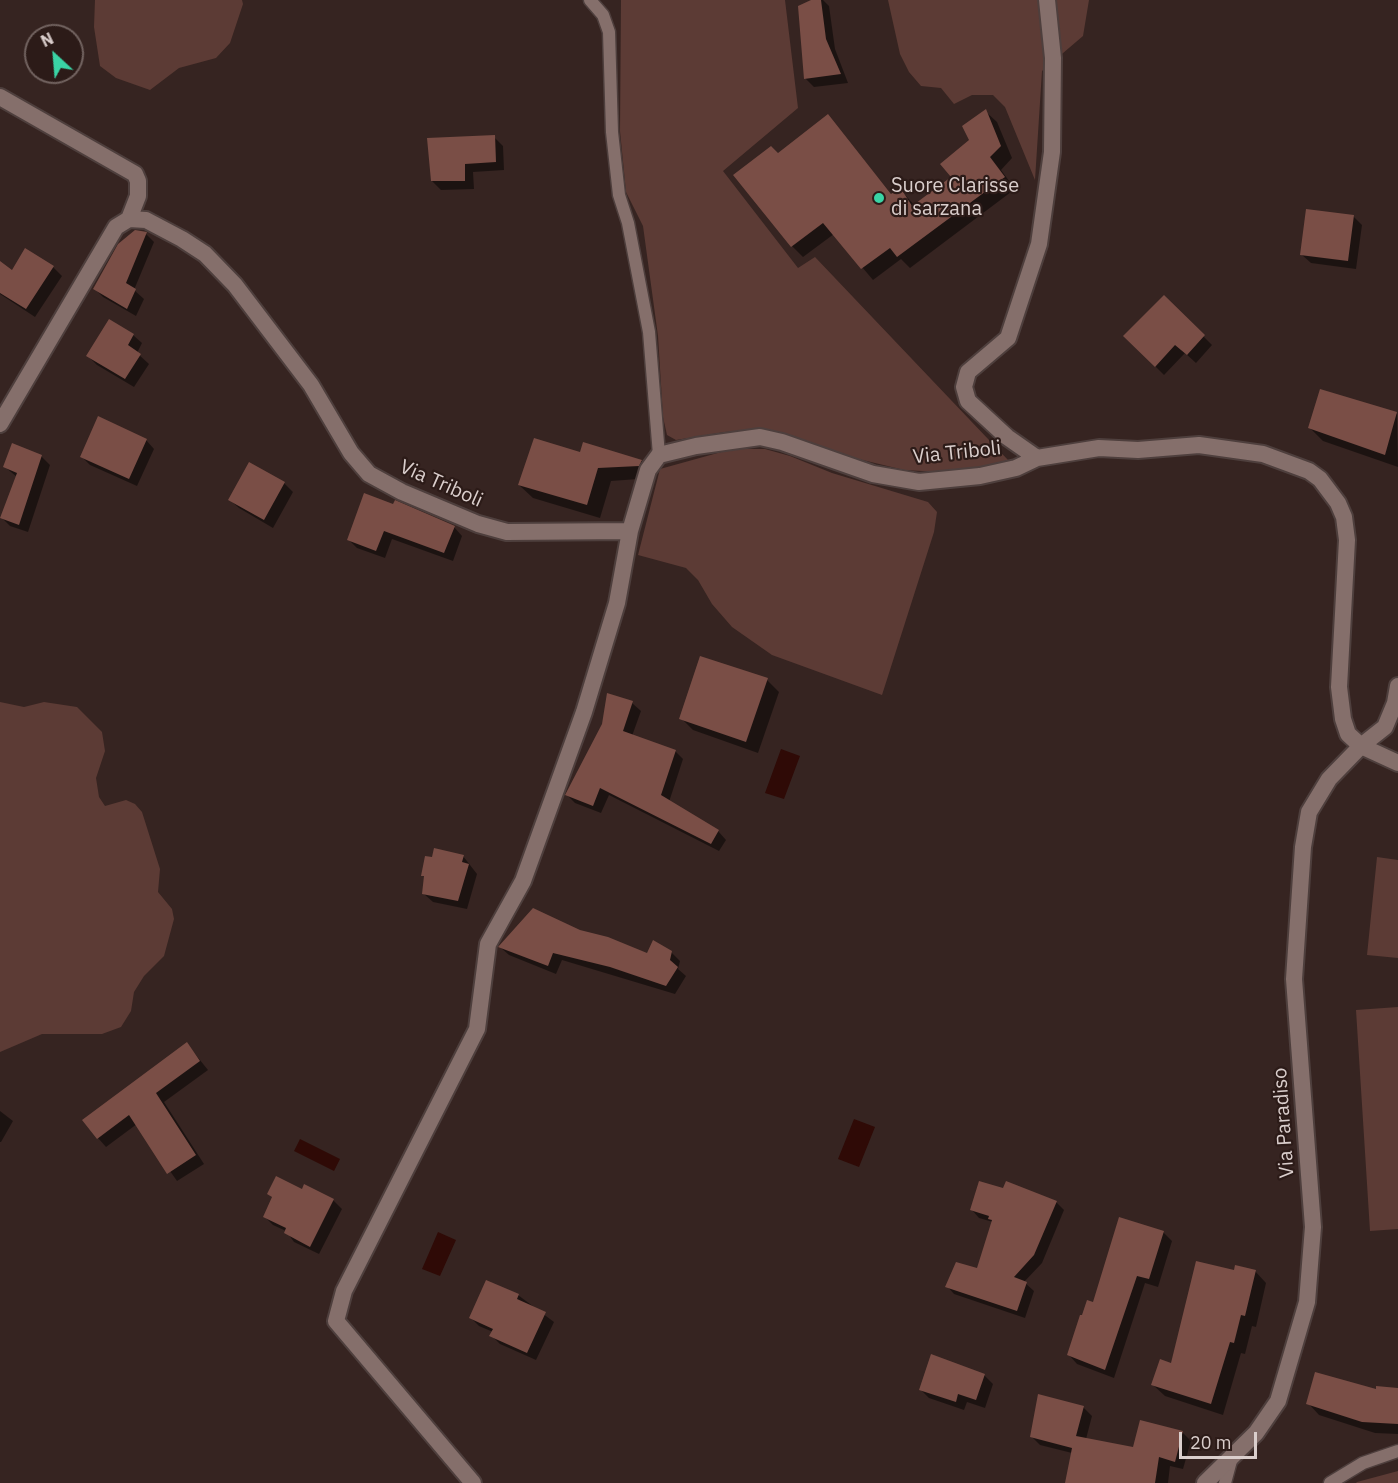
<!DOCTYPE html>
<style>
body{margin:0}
#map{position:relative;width:1398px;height:1483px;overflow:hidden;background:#362421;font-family:"IBM Plex Sans",sans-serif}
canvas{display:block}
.north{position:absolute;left:24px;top:24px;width:60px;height:60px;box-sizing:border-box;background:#2c1b18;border:2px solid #726360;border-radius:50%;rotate:334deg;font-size:16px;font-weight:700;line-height:24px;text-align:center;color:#dacecc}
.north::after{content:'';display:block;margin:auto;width:21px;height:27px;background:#3ad4a5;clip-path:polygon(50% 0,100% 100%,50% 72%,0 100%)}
.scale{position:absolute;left:1179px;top:1432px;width:78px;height:27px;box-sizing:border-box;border:3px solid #dacecc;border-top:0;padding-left:8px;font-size:18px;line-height:21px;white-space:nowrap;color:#dacecc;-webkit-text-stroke:4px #2c1b18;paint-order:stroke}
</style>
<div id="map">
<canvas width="1398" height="1483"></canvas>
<div class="north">N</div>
<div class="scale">20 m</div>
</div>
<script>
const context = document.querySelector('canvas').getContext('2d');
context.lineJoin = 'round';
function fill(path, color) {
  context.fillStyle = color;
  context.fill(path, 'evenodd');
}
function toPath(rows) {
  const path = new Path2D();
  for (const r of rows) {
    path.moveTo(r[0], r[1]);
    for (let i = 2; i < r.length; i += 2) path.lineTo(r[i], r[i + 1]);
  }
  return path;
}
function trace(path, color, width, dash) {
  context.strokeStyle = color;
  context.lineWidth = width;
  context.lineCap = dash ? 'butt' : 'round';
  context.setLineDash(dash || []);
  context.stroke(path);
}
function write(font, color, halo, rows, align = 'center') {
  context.font = font + ' "IBM Plex Sans",sans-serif';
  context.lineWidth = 4.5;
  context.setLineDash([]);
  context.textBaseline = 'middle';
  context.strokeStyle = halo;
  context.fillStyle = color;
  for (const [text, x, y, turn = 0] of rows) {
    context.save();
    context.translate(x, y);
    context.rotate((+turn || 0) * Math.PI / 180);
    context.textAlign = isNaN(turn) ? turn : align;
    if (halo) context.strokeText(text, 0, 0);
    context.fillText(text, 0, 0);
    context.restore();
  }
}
const green = toPath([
 [95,0,242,0,243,4,230,43,216,58,179,68,150,90,116,78,100,66,94,27],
 [621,0,785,0,798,108,723,171,798,268,815,257,1008,460,977,468,940,472,904,470,846,456,761,429,725,432,676,440,667,435,663,417,658,336,643,226,626,192,620,131],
 [888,0,1089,0,1083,36,1042,71,1035,180,1005,107,993,95,972,95,954,104,941,88,921,86,909,72,900,54],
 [732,449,765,449,790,456,832,473,928,502,937,512,934,532,882,695,772,655,732,627,712,604,698,580,686,568,638,555,660,469],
 [0,702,24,707,44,702,77,707,102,732,105,751,96,778,99,797,105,806,126,800,135,804,142,812,160,869,158,892,172,909,174,919,164,956,144,976,134,992,131,1011,121,1027,102,1034,42,1034,0,1052],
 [1377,857,1398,860,1398,958,1367,955],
 [1398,1007,1398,1229,1370,1231,1356,1010],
 [1398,1471,1398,1483,1356,1483,1357,1482]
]);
const water = toPath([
 [781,749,800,756,784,799,765,793],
 [854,1119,875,1127,859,1167,838,1159],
 [300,1139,340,1159,334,1171,294,1151],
 [438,1232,456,1240,440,1276,422,1269]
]);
const shadow = toPath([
 [814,0,823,0,829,6,835,49,848,83,814,87,805,78],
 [985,111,997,122,1012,158,1001,170,1015,189,910,268,901,259,873,280,834,234,803,257,792,246,778,155,828,116,892,195,900,189,915,206,953,177],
 [494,137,503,146,504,170,473,172,474,189,441,190,432,181],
 [1353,216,1362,225,1356,269,1311,263,1302,255],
 [146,234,154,242,134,290,144,299,136,316,103,297,95,289],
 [25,250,53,267,62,276,35,317,0,294,0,266,13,272],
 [1164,297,1212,345,1196,363,1185,353,1164,375,1125,336],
 [133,335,142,343,137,353,149,364,134,387,97,365,88,356],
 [1321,391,1397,414,1398,467,1323,441,1310,428],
 [146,440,154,449,137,486,90,465,81,456],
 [584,444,642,461,655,474,652,478,611,481,600,518,533,498,519,485,581,454],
 [41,456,50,465,28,532,10,526,2,518,17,477,5,467],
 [284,483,293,492,273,528,239,508,230,500],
 [365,495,454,527,462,536,453,561,392,539,385,558,357,548,348,539],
 [767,680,779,692,758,753,693,730,681,718],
 [632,703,641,711,632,736,675,751,683,759,669,802,718,831,726,840,719,851,609,795,601,813,575,803,567,795,604,725],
 [463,856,477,874,467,909,433,902,424,894,425,878,423,875],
 [579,931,647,955,671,952,680,961,678,969,686,976,675,994,562,960,556,974,509,955,500,947],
 [187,1044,208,1070,164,1102,204,1164,177,1181,137,1124,106,1147,98,1138],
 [0,1111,13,1121,1,1142,0,1142],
 [302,1191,333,1200,342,1209,319,1254,294,1242,286,1231,273,1225,264,1216,273,1198,269,1194],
 [1056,1202,1064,1210,1042,1263,1024,1282,1034,1291,1025,1318,954,1294,947,1286,978,1270,993,1222,979,1218,972,1210],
 [1163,1232,1172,1241,1158,1287,1145,1283,1114,1378,1077,1364,1069,1355,1094,1303],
 [1255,1271,1266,1283,1256,1327,1252,1326,1245,1354,1241,1353,1223,1415,1165,1396,1153,1385,1172,1364,1235,1272],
 [518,1295,554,1322,536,1360,500,1344,491,1335,493,1332,479,1326,471,1318],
 [984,1375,993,1384,985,1408,967,1402,964,1410,929,1398,920,1389],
 [1398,1390,1398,1434,1375,1433,1319,1415,1308,1403],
 [1083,1407,1092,1416,1086,1439,1134,1449,1141,1422,1183,1433,1191,1441,1183,1469,1170,1466,1168,1483,1067,1483,1072,1453,1040,1445,1032,1437]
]);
const building = toPath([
 [811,0,821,0,826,39,841,74,804,79,798,6],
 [986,109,1001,146,990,157,1005,177,897,257,890,248,861,269,823,223,791,247,733,175,771,146,778,153,828,114,891,194,900,187,912,206,951,177,940,164,969,140,962,126],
 [495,135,496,162,465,164,465,181,431,181,427,138],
 [1306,209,1354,215,1348,261,1300,255],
 [135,230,147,232,126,283,136,289,127,309,93,289,118,244],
 [25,248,54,266,26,309,0,293,0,261,12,270],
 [1164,295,1205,335,1187,355,1175,345,1155,367,1123,336],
 [109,319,134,334,128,345,141,354,125,379,86,356],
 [1320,389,1397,412,1385,455,1308,428],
 [98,416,147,439,129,479,80,457],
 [534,438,580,452,583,442,642,460,639,466,598,468,587,505,518,485],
 [12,443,42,455,19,525,0,518,17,473,3,467],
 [249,462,285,482,264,520,228,500],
 [364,493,393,504,395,500,455,526,444,553,384,531,376,551,347,540],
 [700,656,768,678,746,742,679,719],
 [607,693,633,701,623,731,676,750,661,795,719,830,711,844,600,788,593,806,565,795,602,724],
 [434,848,464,855,462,862,469,864,458,901,422,894,424,876,421,876,425,856,432,857],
 [533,908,580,930,608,937,647,953,653,940,672,951,670,960,678,967,666,986,610,967,553,953,548,966,498,947],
 [187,1042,200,1061,156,1093,196,1155,167,1174,129,1115,97,1139,82,1120],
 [276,1176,302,1189,304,1184,334,1199,310,1247,284,1233,286,1228,263,1217,272,1197,267,1194],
 [979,1181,1003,1188,1006,1181,1057,1201,1034,1255,1014,1277,1027,1282,1017,1311,945,1287,956,1262,977,1268,992,1220,988,1219,989,1216,970,1210],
 [1119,1217,1164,1231,1149,1279,1137,1276,1105,1370,1067,1355,1080,1315,1082,1315,1087,1300,1093,1302],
 [1196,1261,1234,1270,1235,1265,1256,1270,1245,1316,1241,1315,1234,1343,1230,1342,1211,1404,1151,1385,1160,1359,1171,1363],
 [486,1280,519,1294,517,1299,546,1312,527,1353,489,1336,493,1329,469,1318],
 [931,1354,985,1374,976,1400,958,1394,956,1402,919,1390],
 [1315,1372,1376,1389,1376,1386,1398,1388,1398,1424,1362,1422,1306,1404],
 [1038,1394,1084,1406,1076,1436,1133,1447,1140,1420,1183,1431,1175,1462,1159,1457,1155,1483,1065,1483,1072,1448,1030,1437]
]);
const service = toPath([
 [590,0,603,15,609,32,612,132,619,195,628,223,649,332,659,455],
 [1225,1483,1232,1457],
 [1330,1483,1363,1463,1398,1451]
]);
const minor = toPath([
 [0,97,135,174,138,181,138,196,129,219],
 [0,424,116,227,129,219,146,220,182,239,205,254,235,285,311,385,351,453,369,474,402,492,478,524,507,532,630,531,648,470,659,455,696,446,760,437,782,442,873,474,919,482,980,476,1016,468,1037,458,1099,448,1138,450,1199,445,1263,454,1309,471,1320,479,1338,503,1344,517,1347,540,1339,687,1343,719,1348,734,1361,746,1398,763],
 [1037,458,1007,437,968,401,964,387,968,372,1008,338,1039,244,1052,152,1053,58,1047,0],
 [473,1483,336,1321,344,1291,477,1029,488,944,523,881,584,712,617,603,630,531],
 [1205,1483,1256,1433,1278,1401,1307,1302,1313,1227,1294,979,1303,847,1309,812,1329,779,1361,746,1385,727,1395,703,1398,686]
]);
const markers = [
 [879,198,6,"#3ad4a5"]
];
const poiNames = [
 ["Suore Clarisse",891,186],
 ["di sarzana",891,209]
];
const streetNames = [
 ["Via Triboli",957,453,-6],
 ["Via Triboli",441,484,24],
 ["Via Paradiso",1284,1123,-94]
];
fill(green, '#5c3b35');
fill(water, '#2f0a06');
fill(shadow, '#0007');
fill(building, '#7a4e46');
trace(service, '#4e3f3d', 15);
trace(minor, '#4e3f3d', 20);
trace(service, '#856f6b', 12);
trace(minor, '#856f6b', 16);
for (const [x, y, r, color] of markers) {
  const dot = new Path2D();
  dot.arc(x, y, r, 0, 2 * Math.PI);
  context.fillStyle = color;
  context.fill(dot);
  trace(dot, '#2c1b18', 2);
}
write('20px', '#dacecc', '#2c1b18', poiNames, 'left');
write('20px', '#dacecc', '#2c1b18', streetNames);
</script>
